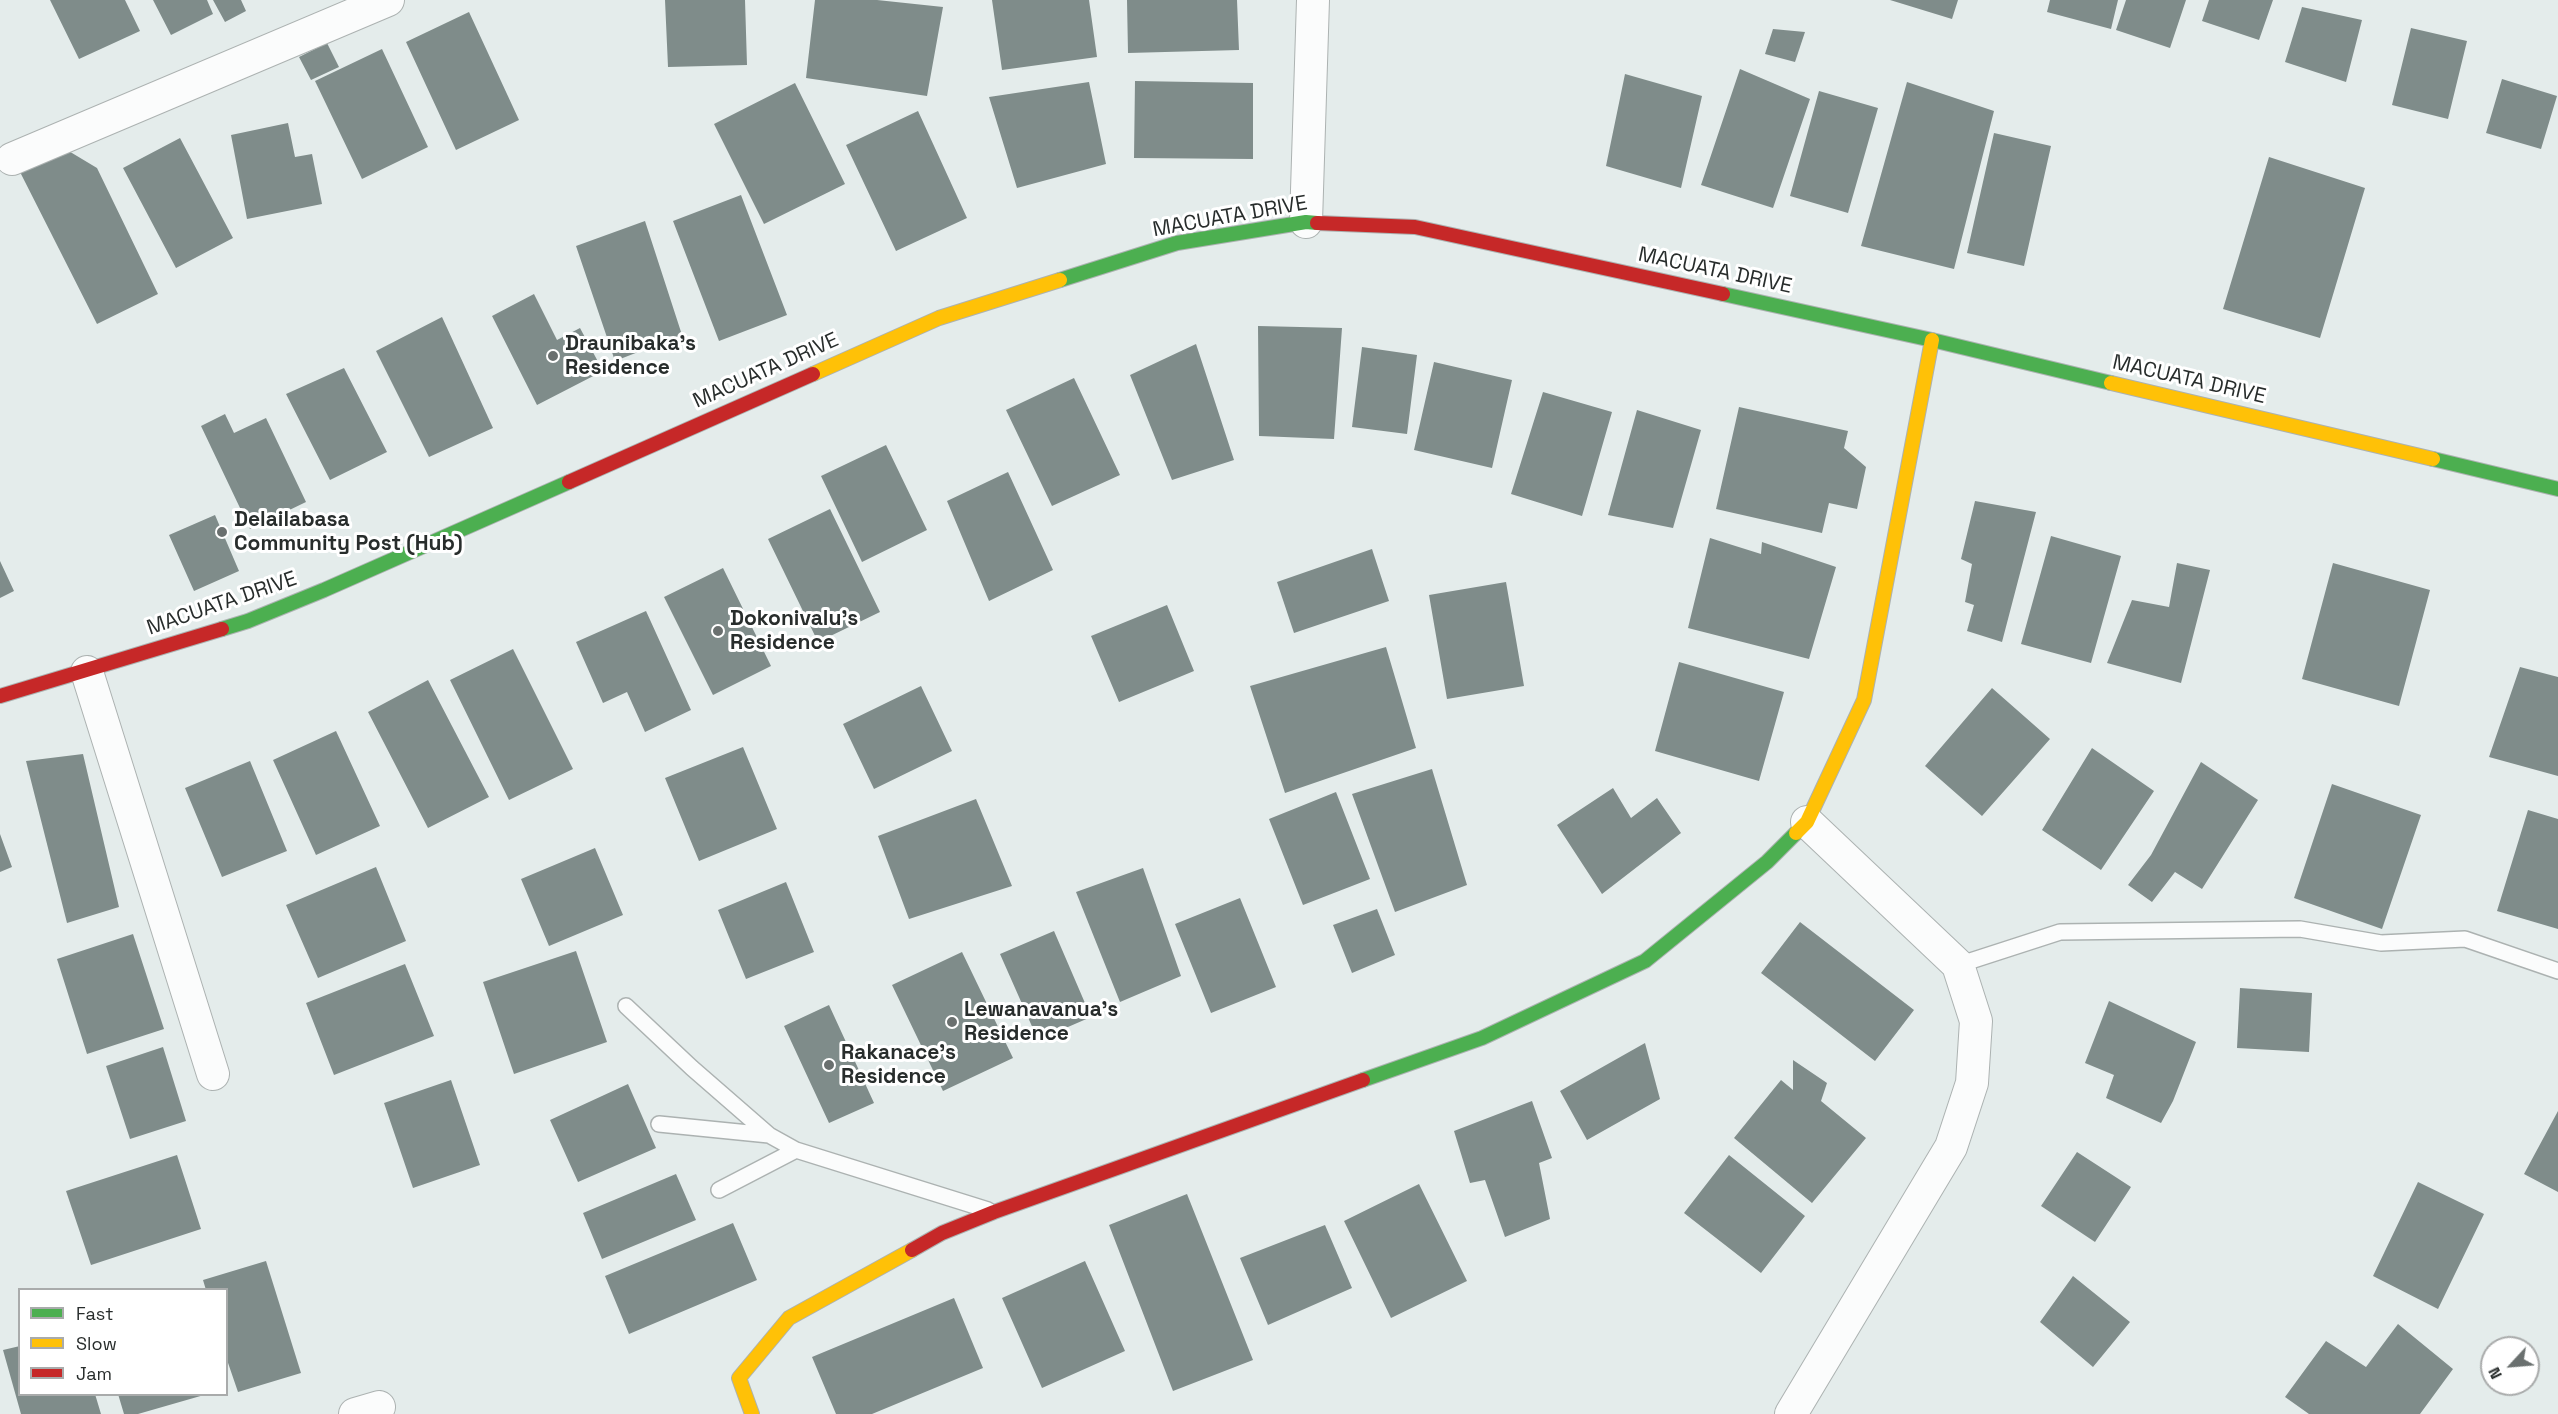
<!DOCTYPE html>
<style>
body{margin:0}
#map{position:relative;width:2558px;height:1414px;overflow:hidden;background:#e4eceb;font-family:"Space Grotesk",sans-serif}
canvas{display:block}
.legend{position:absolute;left:18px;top:1288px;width:210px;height:108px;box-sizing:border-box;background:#fff;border:2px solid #a9abab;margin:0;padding:8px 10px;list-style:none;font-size:18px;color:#282d2c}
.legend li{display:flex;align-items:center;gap:12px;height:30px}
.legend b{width:30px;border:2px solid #a9abab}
.north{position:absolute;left:2480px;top:1336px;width:60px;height:60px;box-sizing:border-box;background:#fff;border:2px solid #a9abab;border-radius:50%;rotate:244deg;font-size:16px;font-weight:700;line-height:24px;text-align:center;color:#282d2c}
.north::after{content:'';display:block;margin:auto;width:21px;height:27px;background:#6a706f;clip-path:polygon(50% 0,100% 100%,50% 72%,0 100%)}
</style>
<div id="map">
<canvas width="2558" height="1414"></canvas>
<ul class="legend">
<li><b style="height:8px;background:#4caf50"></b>Fast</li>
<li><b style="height:8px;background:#ffc107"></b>Slow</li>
<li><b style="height:8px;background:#c62828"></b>Jam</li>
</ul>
<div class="north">N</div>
</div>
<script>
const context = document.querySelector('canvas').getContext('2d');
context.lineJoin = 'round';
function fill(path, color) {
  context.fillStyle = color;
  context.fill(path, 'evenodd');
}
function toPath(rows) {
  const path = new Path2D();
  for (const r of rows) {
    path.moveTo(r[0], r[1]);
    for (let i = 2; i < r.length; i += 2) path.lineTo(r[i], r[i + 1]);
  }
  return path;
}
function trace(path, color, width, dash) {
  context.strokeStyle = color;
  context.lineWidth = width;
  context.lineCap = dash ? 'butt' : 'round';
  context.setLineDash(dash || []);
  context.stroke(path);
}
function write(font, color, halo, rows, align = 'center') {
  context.font = font + ' "Space Grotesk",sans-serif';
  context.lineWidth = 6;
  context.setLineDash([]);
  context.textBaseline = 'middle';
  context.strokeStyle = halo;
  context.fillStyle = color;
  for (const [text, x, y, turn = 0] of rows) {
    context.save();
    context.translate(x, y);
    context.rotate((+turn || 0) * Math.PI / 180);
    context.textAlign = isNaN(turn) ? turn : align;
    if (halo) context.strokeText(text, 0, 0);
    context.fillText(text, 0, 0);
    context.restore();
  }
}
const building = toPath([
 [50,0,125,0,140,31,79,59],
 [153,0,207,0,213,14,171,35],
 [213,0,241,0,246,11,225,22],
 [665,0,745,0,747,65,668,67],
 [815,0,877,0,943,7,927,96,806,78],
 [992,0,1089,0,1097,57,1002,70],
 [1127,0,1237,0,1239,50,1128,53],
 [1890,0,1958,0,1952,19],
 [2050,0,2118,0,2111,29,2047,12],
 [2126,0,2186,0,2170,48,2116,30],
 [2209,0,2273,0,2259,40,2202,21],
 [2302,7,2362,20,2346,82,2285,62],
 [469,12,519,120,456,150,406,42],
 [2411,28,2467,41,2448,119,2392,105],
 [1773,29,1805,32,1795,62,1765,54],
 [327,43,339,67,311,80,299,57],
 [382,49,428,147,362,179,315,81],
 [1740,69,1810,99,1773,208,1701,185],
 [1625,74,1702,96,1681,188,1606,166],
 [2502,79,2557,96,2541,149,2486,133],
 [1135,81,1253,83,1253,159,1134,158],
 [1089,82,1106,164,1017,188,989,97],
 [1907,82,1994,111,1954,269,1861,246],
 [795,83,845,184,764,224,714,124],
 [1819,91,1878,108,1848,213,1790,196],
 [918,111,967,218,896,251,846,145],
 [288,123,295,157,312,154,322,204,247,219,231,135],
 [1994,133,2051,146,2024,266,1967,253],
 [180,138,233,238,176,268,123,168],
 [67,150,97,168,158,294,97,324,20,172],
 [2269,157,2365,188,2320,338,2223,309],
 [741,195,787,315,719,341,673,221],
 [645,221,682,335,615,361,576,246],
 [534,294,557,340,580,328,603,371,537,405,492,316],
 [442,317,493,428,429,457,376,351],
 [1258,326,1342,328,1334,439,1259,436],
 [1196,344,1234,460,1172,480,1130,375],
 [1362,347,1417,355,1407,434,1352,427],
 [1434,362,1512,380,1492,468,1414,450],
 [344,368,387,452,330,480,286,394],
 [1074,378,1120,475,1052,506,1006,410],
 [1543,392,1612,412,1582,516,1511,494],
 [1739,407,1848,431,1844,448,1866,467,1857,509,1829,503,1822,533,1716,509],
 [1637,410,1701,430,1673,528,1608,515],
 [225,414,234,433,266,418,306,502,250,529,201,426],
 [886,445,927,530,862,562,821,476],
 [1008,472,1053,570,989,601,947,501],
 [1975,501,2036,512,2002,642,1967,631,1974,605,1965,602,1972,564,1961,559],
 [830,509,880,612,818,642,768,539],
 [215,515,239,571,194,591,169,535],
 [2051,536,2121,556,2091,663,2021,644],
 [1710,538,1761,554,1762,542,1836,567,1809,659,1688,628],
 [1372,549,1389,601,1294,633,1277,582],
 [0,561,14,591,0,598],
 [2177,563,2210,570,2181,683,2107,663,2132,600,2169,607],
 [2333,563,2430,590,2399,706,2302,679],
 [723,568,771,666,713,695,664,597],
 [1506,582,1524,686,1447,699,1429,595],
 [1167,605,1194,671,1119,702,1091,636],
 [646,611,691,710,645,732,627,692,603,703,576,642],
 [1386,647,1416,748,1285,793,1250,686],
 [513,649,573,769,509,800,450,680],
 [1679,662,1784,692,1759,781,1655,751],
 [2520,667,2558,677,2558,776,2489,757],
 [428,680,489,797,428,828,368,712],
 [921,686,952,751,874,789,843,724],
 [1992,688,2050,739,1982,816,1925,766],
 [336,731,380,826,316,855,273,760],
 [743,747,777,829,699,861,665,778],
 [2092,748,2154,791,2101,870,2042,830],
 [83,754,119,907,67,923,26,761],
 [250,761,287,851,222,877,185,788],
 [2201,762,2258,800,2202,889,2175,872,2152,902,2128,885,2151,855],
 [1432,769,1467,885,1395,912,1352,794],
 [2332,784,2421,815,2382,929,2294,898],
 [1613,788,1631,818,1657,798,1681,833,1602,894,1557,825],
 [1336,792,1370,879,1303,905,1269,819],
 [976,799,1012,886,909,919,878,836],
 [2528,810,2558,819,2558,929,2497,911],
 [0,834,12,867,0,872],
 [595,848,623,915,549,946,521,879],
 [376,867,406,941,318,978,286,905],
 [1143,868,1181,976,1120,1002,1076,892],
 [786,882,814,952,746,979,718,910],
 [1240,898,1276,987,1211,1013,1175,924],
 [1377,909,1395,955,1352,973,1333,925],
 [1800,922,1914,1010,1875,1061,1761,973],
 [1054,931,1091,1017,1038,1040,1000,954],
 [133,934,164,1029,87,1054,57,959],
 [576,951,607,1042,514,1074,483,982],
 [962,952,1013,1058,943,1091,892,985],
 [405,964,434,1036,334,1075,306,1003],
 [2240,988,2312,993,2309,1052,2237,1048],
 [2109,1001,2196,1042,2173,1101,2161,1123,2106,1098,2114,1075,2085,1063],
 [829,1005,874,1103,829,1123,784,1026],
 [1645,1043,1660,1099,1587,1140,1560,1091],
 [163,1047,186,1121,130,1139,106,1066],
 [1793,1060,1827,1083,1821,1101,1866,1138,1812,1203,1734,1138,1781,1080,1793,1090],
 [451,1080,480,1165,413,1188,384,1103],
 [628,1084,656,1148,578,1182,550,1120],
 [1532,1101,1552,1158,1539,1163,1550,1219,1505,1237,1485,1180,1470,1183,1454,1131],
 [2558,1111,2558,1192,2524,1174],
 [2077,1152,2131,1187,2095,1242,2041,1206],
 [177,1155,201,1229,91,1265,66,1191],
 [1729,1155,1805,1216,1761,1273,1684,1213],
 [676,1174,696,1220,602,1259,583,1213],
 [2418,1182,2484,1214,2438,1309,2373,1276],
 [1419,1184,1467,1281,1391,1318,1344,1221],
 [1187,1194,1253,1360,1173,1391,1109,1225],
 [733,1223,757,1280,629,1334,605,1276],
 [1325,1225,1352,1288,1268,1325,1240,1258],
 [266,1261,301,1373,238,1392,226,1357,226,1290,206,1290,203,1280],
 [1085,1261,1125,1351,1042,1388,1002,1298],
 [2073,1276,2130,1322,2093,1367,2040,1322],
 [954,1298,983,1368,872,1414,836,1414,812,1357],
 [2398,1324,2453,1369,2420,1414,2309,1414,2285,1397,2326,1341,2366,1367],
 [20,1346,20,1394,95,1394,101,1414,21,1414,3,1350],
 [118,1394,204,1394,204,1395,138,1414,124,1414]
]);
const lane = toPath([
 [1958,965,2060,932,2300,929,2381,943,2465,939,2558,971],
 [626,1006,692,1068,769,1135,796,1150],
 [659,1124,769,1135],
 [719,1190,796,1150,988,1210]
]);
const street = toPath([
 [12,159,388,0],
 [1306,222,1313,0],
 [87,672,213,1074],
 [355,1414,379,1407],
 [1791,1414,1951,1147,1972,1083,1976,1021,1958,965,1807,822]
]);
const fast = toPath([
 [1060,280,1177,243,1306,222,1317,223],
 [1723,294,1932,340,2111,383],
 [2433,459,2558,489],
 [222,629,248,621,324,590,569,482],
 [1363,1080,1482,1038,1645,961,1767,862,1796,833]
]);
const slow = toPath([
 [813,374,939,318,1060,280],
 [2111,383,2433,459],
 [1796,833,1807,822,1864,700,1932,340],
 [752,1414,739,1378,789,1318,912,1250]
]);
const jam = toPath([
 [1317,223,1415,227,1723,294],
 [569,482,813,374],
 [0,696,222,629],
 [912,1250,942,1233,994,1212,1363,1080]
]);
const markers = [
 [553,356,6,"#6a706f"],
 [222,532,6,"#6a706f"],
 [718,631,6,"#6a706f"],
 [952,1022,6,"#6a706f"],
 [829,1065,6,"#6a706f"]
];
const streetNames = [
 ["MACUATA DRIVE",1230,217,-10],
 ["MACUATA DRIVE",1715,271,12],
 ["MACUATA DRIVE",766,371,-24],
 ["MACUATA DRIVE",2189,380,13],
 ["MACUATA DRIVE",222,604,-19]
];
const poiNames = [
 ["Draunibaka's",565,344],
 ["Residence",565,368],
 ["Delailabasa",234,520],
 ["Community Post (Hub)",234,544],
 ["Dokonivalu's",730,619],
 ["Residence",730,643],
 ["Lewanavanua's",964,1010],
 ["Residence",964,1034],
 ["Rakanace's",841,1053],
 ["Residence",841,1077]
];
fill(building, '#7f8c8a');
trace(lane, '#acb2b1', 18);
trace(street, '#acb2b1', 34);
trace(fast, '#acb2b1', 16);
trace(slow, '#acb2b1', 16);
trace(jam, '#acb2b1', 16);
trace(lane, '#fbfcfc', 15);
trace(street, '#fbfcfc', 32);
trace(fast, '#4caf50', 14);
trace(slow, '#ffc107', 14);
trace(jam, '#c62828', 14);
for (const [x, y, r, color] of markers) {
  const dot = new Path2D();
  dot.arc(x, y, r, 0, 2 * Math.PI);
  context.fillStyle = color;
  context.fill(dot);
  trace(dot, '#fff', 2);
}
write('21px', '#282d2c', '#fff', streetNames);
write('bold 21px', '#282d2c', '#fff', poiNames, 'left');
</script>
